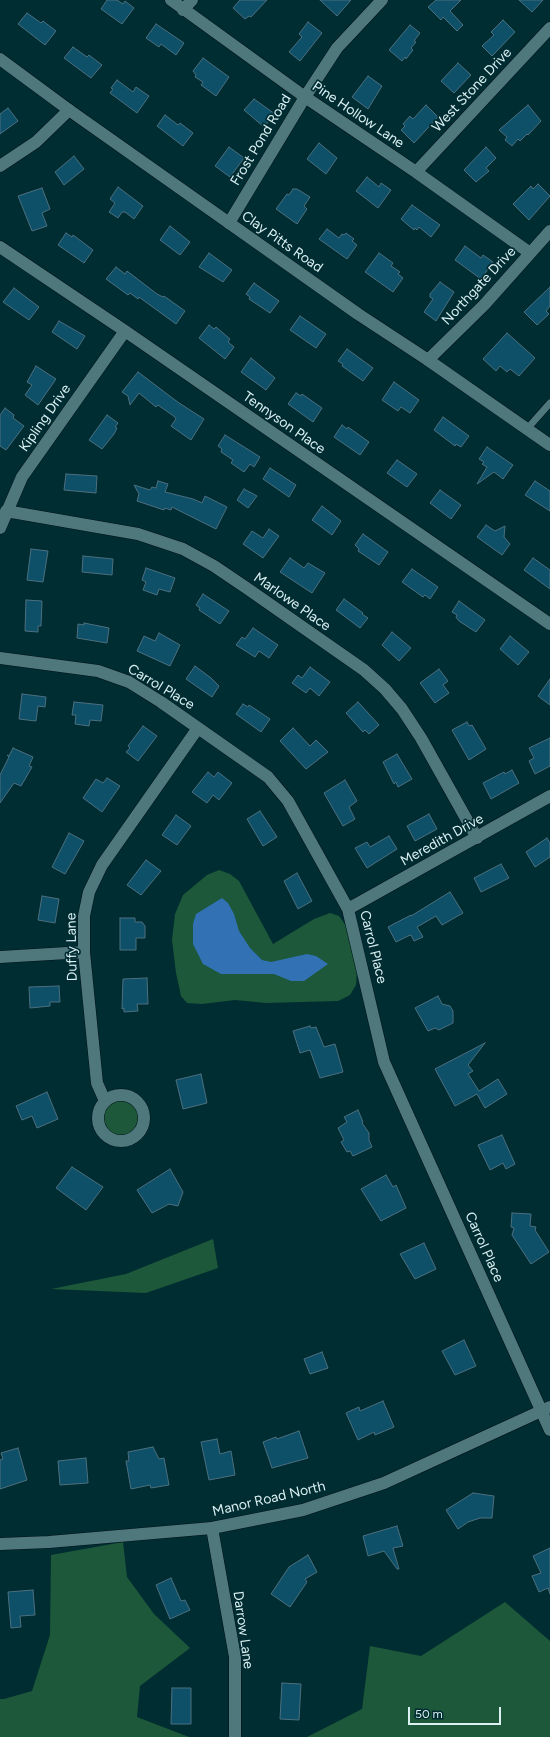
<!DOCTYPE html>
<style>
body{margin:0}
#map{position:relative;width:550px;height:1737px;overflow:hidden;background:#002d32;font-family:Figtree,sans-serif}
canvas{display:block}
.scale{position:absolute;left:408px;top:1707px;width:93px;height:18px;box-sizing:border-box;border:2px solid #daf0f2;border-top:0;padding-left:5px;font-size:12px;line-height:14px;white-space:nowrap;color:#daf0f2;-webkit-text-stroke:3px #002d32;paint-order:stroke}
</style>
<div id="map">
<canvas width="550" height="1737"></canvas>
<div class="scale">50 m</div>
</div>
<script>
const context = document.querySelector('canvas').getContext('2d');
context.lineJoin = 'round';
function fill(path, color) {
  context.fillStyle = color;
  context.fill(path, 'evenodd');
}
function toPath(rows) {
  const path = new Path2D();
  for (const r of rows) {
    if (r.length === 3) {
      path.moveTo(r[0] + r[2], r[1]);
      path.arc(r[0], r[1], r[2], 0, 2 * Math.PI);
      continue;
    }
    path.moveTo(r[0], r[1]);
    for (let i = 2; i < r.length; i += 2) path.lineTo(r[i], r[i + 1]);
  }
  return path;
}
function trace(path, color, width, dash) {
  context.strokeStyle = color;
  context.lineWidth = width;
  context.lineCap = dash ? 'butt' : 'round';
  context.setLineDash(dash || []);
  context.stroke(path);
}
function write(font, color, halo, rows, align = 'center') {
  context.font = font + ' Figtree,sans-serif';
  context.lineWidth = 3.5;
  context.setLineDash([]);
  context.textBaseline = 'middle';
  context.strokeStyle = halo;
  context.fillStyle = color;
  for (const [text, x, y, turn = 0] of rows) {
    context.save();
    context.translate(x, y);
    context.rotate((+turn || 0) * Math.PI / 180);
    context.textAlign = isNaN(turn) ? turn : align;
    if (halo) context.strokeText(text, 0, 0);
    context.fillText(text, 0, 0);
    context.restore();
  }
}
const green = toPath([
 [219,870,230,874,239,881,273,944,314,919,330,913,339,916,349,930,357,972,356,985,350,995,338,1001,266,1003,235,1000,202,1004,187,1003,181,996,176,973,172,940,175,914,183,895,207,875],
 [121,1118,19],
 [213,1239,218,1268,146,1293,51,1289,126,1274],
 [123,1542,127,1577,154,1614,190,1648,140,1686,137,1717,189,1737,0,1737,0,1699,4,1699,32,1691,50,1635,51,1555],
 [505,1602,550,1641,550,1737,307,1737,362,1709,370,1646,421,1656]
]);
const water = toPath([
 [222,898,228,903,234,914,239,931,250,948,262,960,271,962,307,954,316,956,328,964,304,981,291,981,274,974,221,974,203,964,193,944,193,924,196,914]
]);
const building = toPath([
 [107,0,117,0,123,4,125,1,134,8,122,24,101,9,107,0],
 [240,0,267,0,251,17,249,16,245,19,233,8,240,0],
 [320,0,351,0,337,16,320,0],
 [436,0,461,0,450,11,463,25,457,31,443,17,441,20,428,7,436,0],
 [519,0,543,0,532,12,519,0],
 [27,13,41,23,43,21,56,31,45,45,18,24,27,13],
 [503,20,515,32,492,56,482,46,494,35,491,32,503,20],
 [308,22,322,33,300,61,289,52,302,37,299,34,308,22],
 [156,24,184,43,176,55,161,44,159,47,146,38,156,24],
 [410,25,420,33,414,41,416,42,411,48,413,50,406,59,405,57,402,61,389,50,410,25],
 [73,47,87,57,89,55,102,65,91,78,64,58,73,47],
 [203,58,229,77,216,96,201,85,203,82,195,77,196,75,193,71,203,58],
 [458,63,471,75,454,93,441,81,458,63],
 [368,76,382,86,368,109,352,97,368,76],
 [117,80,133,92,136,87,149,96,137,113,110,93,113,89,111,88,117,80],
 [254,99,275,114,264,127,244,110,254,99],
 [426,105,438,117,414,143,401,130,405,126,403,124,410,116,413,119,426,105],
 [528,105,541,121,528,135,527,134,520,141,518,139,512,146,505,140,507,137,499,130,528,105],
 [8,108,18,121,0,134,0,114,8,108],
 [165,115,178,125,180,123,193,133,183,146,157,126,165,115],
 [319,143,337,158,326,174,307,159,319,143],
 [229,147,244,158,230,177,215,166,229,147],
 [486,147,496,158,486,168,489,171,476,182,464,170,486,147],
 [74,156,84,169,64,185,55,172,74,156],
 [367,177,379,187,381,183,391,190,378,208,356,191,367,177],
 [538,184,550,196,529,220,513,204,531,186,533,189,538,184],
 [118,187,143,206,134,219,125,212,122,212,118,218,109,212,115,203,110,199,118,187],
 [42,188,50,209,42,213,47,226,32,231,18,196,42,188],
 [293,189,297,189,310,197,304,206,307,209,297,224,276,209,287,194,289,195,293,189],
 [412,205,440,225,431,237,419,227,417,230,415,228,414,230,401,219,412,205],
 [170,226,190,242,180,255,160,240,170,226],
 [327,229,339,238,342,234,344,235,346,233,354,239,352,241,357,245,347,259,319,239,327,229],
 [66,233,72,237,73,235,93,250,84,263,58,245,66,233],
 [465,246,481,258,483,255,493,262,481,279,455,260,465,246],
 [209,253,232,270,223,282,199,267,209,253],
 [379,253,393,263,391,266,400,272,398,274,403,278,393,292,365,272,379,253],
 [116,267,125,274,127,271,157,294,163,297,164,296,185,311,176,324,139,297,138,299,130,293,128,295,106,279,116,267],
 [440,282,454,292,436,321,424,312,433,299,430,297,430,294,440,282],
 [254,283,279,301,270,313,249,299,250,297,246,294,254,283],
 [550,287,550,306,546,311,549,314,537,325,524,312,550,287],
 [14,288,39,307,29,320,3,302,14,288],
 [300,316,326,334,316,348,290,330,300,316],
 [59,321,85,336,77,349,52,332,59,321],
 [209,325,214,329,216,327,230,339,228,342,234,347,225,359,199,338,209,325],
 [507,333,535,358,519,376,510,369,507,372,500,366,496,371,483,359,507,333],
 [347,349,373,368,363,381,342,366,343,364,338,361,347,349],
 [251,358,275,378,266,390,241,372,251,358],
 [36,366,56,379,38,405,25,395,32,385,27,382,36,366],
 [138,372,179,403,204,419,191,440,171,426,176,419,175,417,158,405,156,407,139,393,130,405,128,396,122,392,138,372],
 [394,382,419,400,410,413,401,407,398,411,382,400,394,382],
 [296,393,301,396,302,394,322,408,313,422,288,404,296,393],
 [5,408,14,415,13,418,24,426,6,450,0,446,0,415,5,408],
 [107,415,118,423,115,427,117,428,114,434,102,449,89,440,107,415],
 [443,417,469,436,461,447,456,444,455,446,434,430,443,417],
 [342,425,347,429,348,427,369,442,360,455,334,437,342,425],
 [225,435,260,457,254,467,250,464,244,472,231,463,233,460,221,452,222,449,218,446,225,435],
 [487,447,513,465,503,479,494,472,477,484,487,467,482,464,484,462,479,459,487,447],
 [397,460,417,474,407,487,387,473,397,460],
 [270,468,296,485,289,497,263,479,270,468],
 [66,474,97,476,96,493,64,490,66,474],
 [158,481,168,484,165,492,193,499,202,503,205,496,227,507,216,529,172,507,171,510,165,508,164,510,137,501,139,494,134,485,150,490,152,487,156,488,158,481],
 [535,481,550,491,550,511,525,495,535,481],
 [244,489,257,496,248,508,237,500,244,489],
 [440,490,461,505,451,519,430,503,440,490],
 [322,506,341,521,332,535,312,520,322,506],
 [486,525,495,531,505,526,504,537,510,544,502,555,477,537,486,525],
 [269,529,279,536,263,558,243,544,252,531,263,538,269,529],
 [363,534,388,552,379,565,358,551,359,549,355,545,363,534],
 [31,549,48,551,43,582,27,580,31,549],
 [83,556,113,559,112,575,82,572,83,556],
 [290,558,304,568,308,563,325,573,312,593,280,572,290,558],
 [533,558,550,570,550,589,524,570,533,558],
 [146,568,175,578,170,592,159,589,157,595,143,590,146,582,142,580,146,568],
 [412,569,438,587,430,599,425,595,423,597,402,582,412,569],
 [203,594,229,611,220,624,199,610,200,608,196,605,203,594],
 [344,599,363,613,362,614,368,618,360,628,336,610,344,599],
 [26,600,42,601,41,626,38,626,38,632,25,631,26,600],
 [459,601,485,620,476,632,459,621,456,617,457,615,452,612,459,601],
 [84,623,109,628,107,643,77,638,78,624,84,625,84,623],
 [253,628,278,645,269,658,259,651,255,657,236,645,242,637,245,639,253,628],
 [392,632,411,648,399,661,382,645,392,632],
 [159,633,180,645,170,666,137,651,144,636,155,641,159,633],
 [510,636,529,652,518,665,500,649,510,636],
 [195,666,211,678,219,686,212,697,186,679,195,666],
 [310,667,330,682,319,696,310,688,306,693,292,683,298,675,302,678,310,667],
 [439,669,448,681,443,685,449,693,435,703,420,683,439,669],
 [550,679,550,705,538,696,550,679],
 [22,694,46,697,45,707,38,706,36,721,19,719,22,694],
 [74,702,103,705,101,721,90,720,89,726,75,724,76,715,72,715,74,702],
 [358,702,379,725,369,734,365,730,363,732,346,713,358,702],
 [243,704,248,707,249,705,270,719,261,732,236,714,243,704],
 [467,722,469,726,472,725,486,749,469,760,452,730,467,722],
 [143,726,157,736,138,761,126,752,130,748,128,746,143,726],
 [293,728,310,746,316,740,328,752,306,769,280,741,293,728],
 [550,738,550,766,535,774,529,761,534,758,529,748,550,738],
 [13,748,33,757,29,766,32,767,21,786,14,783,0,803,0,775,9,757,7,755,9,756,13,748],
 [397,754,412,779,398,787,396,782,394,784,383,762,397,754],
 [512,770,519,783,491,799,483,783,504,772,505,774,512,770],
 [208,772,214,777,218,772,232,783,219,800,213,795,207,803,192,792,208,772],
 [107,778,120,786,102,812,83,798,96,779,103,783,107,778],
 [345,780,357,801,349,807,355,819,343,826,324,793,345,780],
 [260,811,277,837,263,846,247,819,260,811],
 [429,814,437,829,415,841,407,826,429,814],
 [176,815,191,826,177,845,162,835,176,815],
 [69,833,84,841,65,874,52,867,69,833],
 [389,836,397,849,367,868,355,848,367,842,370,847,389,836],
 [547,838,550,843,550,857,535,867,526,852,547,838],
 [146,860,161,871,141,895,127,885,146,860],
 [501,864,509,878,481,892,474,878,501,864],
 [297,873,312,901,298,909,284,881,297,873],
 [450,892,463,913,442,925,436,916,417,927,423,937,414,941,411,935,408,936,396,942,388,927,411,915,411,916,450,892],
 [42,896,59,899,55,923,38,920,42,896],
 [120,918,135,918,135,922,142,922,145,926,145,938,136,938,136,950,120,950,120,918],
 [147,978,148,1004,137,1004,138,1011,124,1012,124,1008,122,1009,123,979,147,978],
 [59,986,60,1002,50,1002,50,1006,30,1008,29,987,59,986],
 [438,996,442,1004,450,1006,453,1011,453,1023,439,1030,435,1028,428,1031,415,1008,438,996],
 [310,1026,311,1028,316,1027,324,1047,335,1044,343,1072,320,1078,310,1050,300,1053,293,1031,310,1026],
 [485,1043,468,1065,473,1071,468,1074,479,1091,498,1079,507,1094,485,1108,477,1094,455,1106,435,1069,485,1043],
 [201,1074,207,1103,183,1109,176,1080,201,1074],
 [47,1092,58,1119,37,1128,32,1116,22,1120,16,1106,47,1092],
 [358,1110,363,1122,362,1123,369,1133,369,1140,372,1147,353,1156,350,1151,347,1152,341,1142,344,1140,338,1128,347,1122,344,1117,358,1110],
 [502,1135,515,1164,506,1169,503,1163,490,1170,478,1145,502,1135],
 [72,1167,103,1187,86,1210,56,1188,72,1167],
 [170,1169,183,1192,178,1206,169,1204,152,1213,137,1190,170,1169],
 [386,1175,393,1187,396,1185,406,1208,381,1221,361,1189,386,1175],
 [512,1213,531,1214,530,1226,536,1227,535,1230,549,1252,531,1264,512,1235,514,1228,511,1227,512,1213],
 [424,1243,436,1269,415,1279,400,1254,424,1243],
 [464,1340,476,1366,455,1375,442,1351,464,1340],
 [322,1352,328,1368,310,1374,304,1359,322,1352],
 [383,1401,394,1427,375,1435,374,1432,358,1440,346,1413,359,1407,360,1411,383,1401],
 [299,1431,308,1458,272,1468,263,1442,276,1437,277,1439,299,1431],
 [217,1439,220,1454,231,1451,235,1475,209,1480,201,1442,217,1439],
 [153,1447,159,1459,164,1458,169,1485,151,1488,150,1485,131,1489,126,1461,129,1461,128,1452,153,1447],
 [18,1448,27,1480,0,1489,0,1460,3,1459,1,1453,18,1448],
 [86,1458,88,1483,60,1485,58,1461,86,1458],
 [473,1493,494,1496,492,1518,480,1518,468,1522,458,1529,446,1510,473,1493],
 [397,1526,403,1546,393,1548,399,1569,397,1569,384,1551,368,1556,363,1536,397,1526],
 [550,1548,550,1594,548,1588,539,1592,532,1576,541,1573,533,1556,550,1548],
 [308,1555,317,1572,305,1579,307,1582,290,1607,271,1594,289,1567,308,1555],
 [171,1578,181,1601,185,1600,190,1610,170,1619,156,1585,171,1578],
 [33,1590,35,1615,20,1616,21,1627,11,1628,8,1592,33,1590],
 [282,1683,301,1684,299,1720,280,1719,282,1683],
 [172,1688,191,1688,191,1724,171,1724,172,1688]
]);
const lane = toPath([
 [527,429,550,403]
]);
const street = toPath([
 [171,0,305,97,416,172,530,253],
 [183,10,192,0],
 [0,166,36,142,69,110],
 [416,172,550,28],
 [229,223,305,97,337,48,382,0],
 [0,247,125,331,550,624],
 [428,360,484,305,550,231],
 [6,511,138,534,183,549,214,566,248,589,364,670,385,689,402,709,421,738,477,838],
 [0,528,22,477,125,331],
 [0,658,98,671,129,682,161,702,268,777,288,801,348,909,384,1062,550,1430],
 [348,909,550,796],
 [0,957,84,952],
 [121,1118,23],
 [105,1101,97,1083,84,952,84,916,89,892,102,865,198,728],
 [212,1528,235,1657,235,1737]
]);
const secondary = toPath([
 [0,59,69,110,358,314,428,360,550,445],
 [0,1544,49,1542,212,1528,303,1510,384,1483,550,1407]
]);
const streetNames = [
 ["West Stone Drive",472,90,-47],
 ["Pine Hollow Lane",358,115,34],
 ["Frost Pond Road",261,140,-59],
 ["Clay Pitts Road",282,242,35],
 ["Northgate Drive",479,286,-47],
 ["Kipling Drive",45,418,-55],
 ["Tennyson Place",284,423,35],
 ["Marlowe Place",292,602,35],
 ["Carrol Place",161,687,31],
 ["Meredith Drive",442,840,-29],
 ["Duffy Lane",72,947,-91],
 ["Carrol Place",373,947,76],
 ["Carrol Place",484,1247,66],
 ["Manor Road North",269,1499,-13],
 ["Darrow Lane",243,1630,82]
];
fill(green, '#1c5839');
fill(water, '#3272b4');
fill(building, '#0d5068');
trace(building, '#4d6f7f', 1);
trace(lane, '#011316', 8);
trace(street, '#011316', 13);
trace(secondary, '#011316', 13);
trace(lane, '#4f787d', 7);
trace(street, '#4f787d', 12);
trace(secondary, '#4f787d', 12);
write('14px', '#daf0f2', '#002d32', streetNames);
</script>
